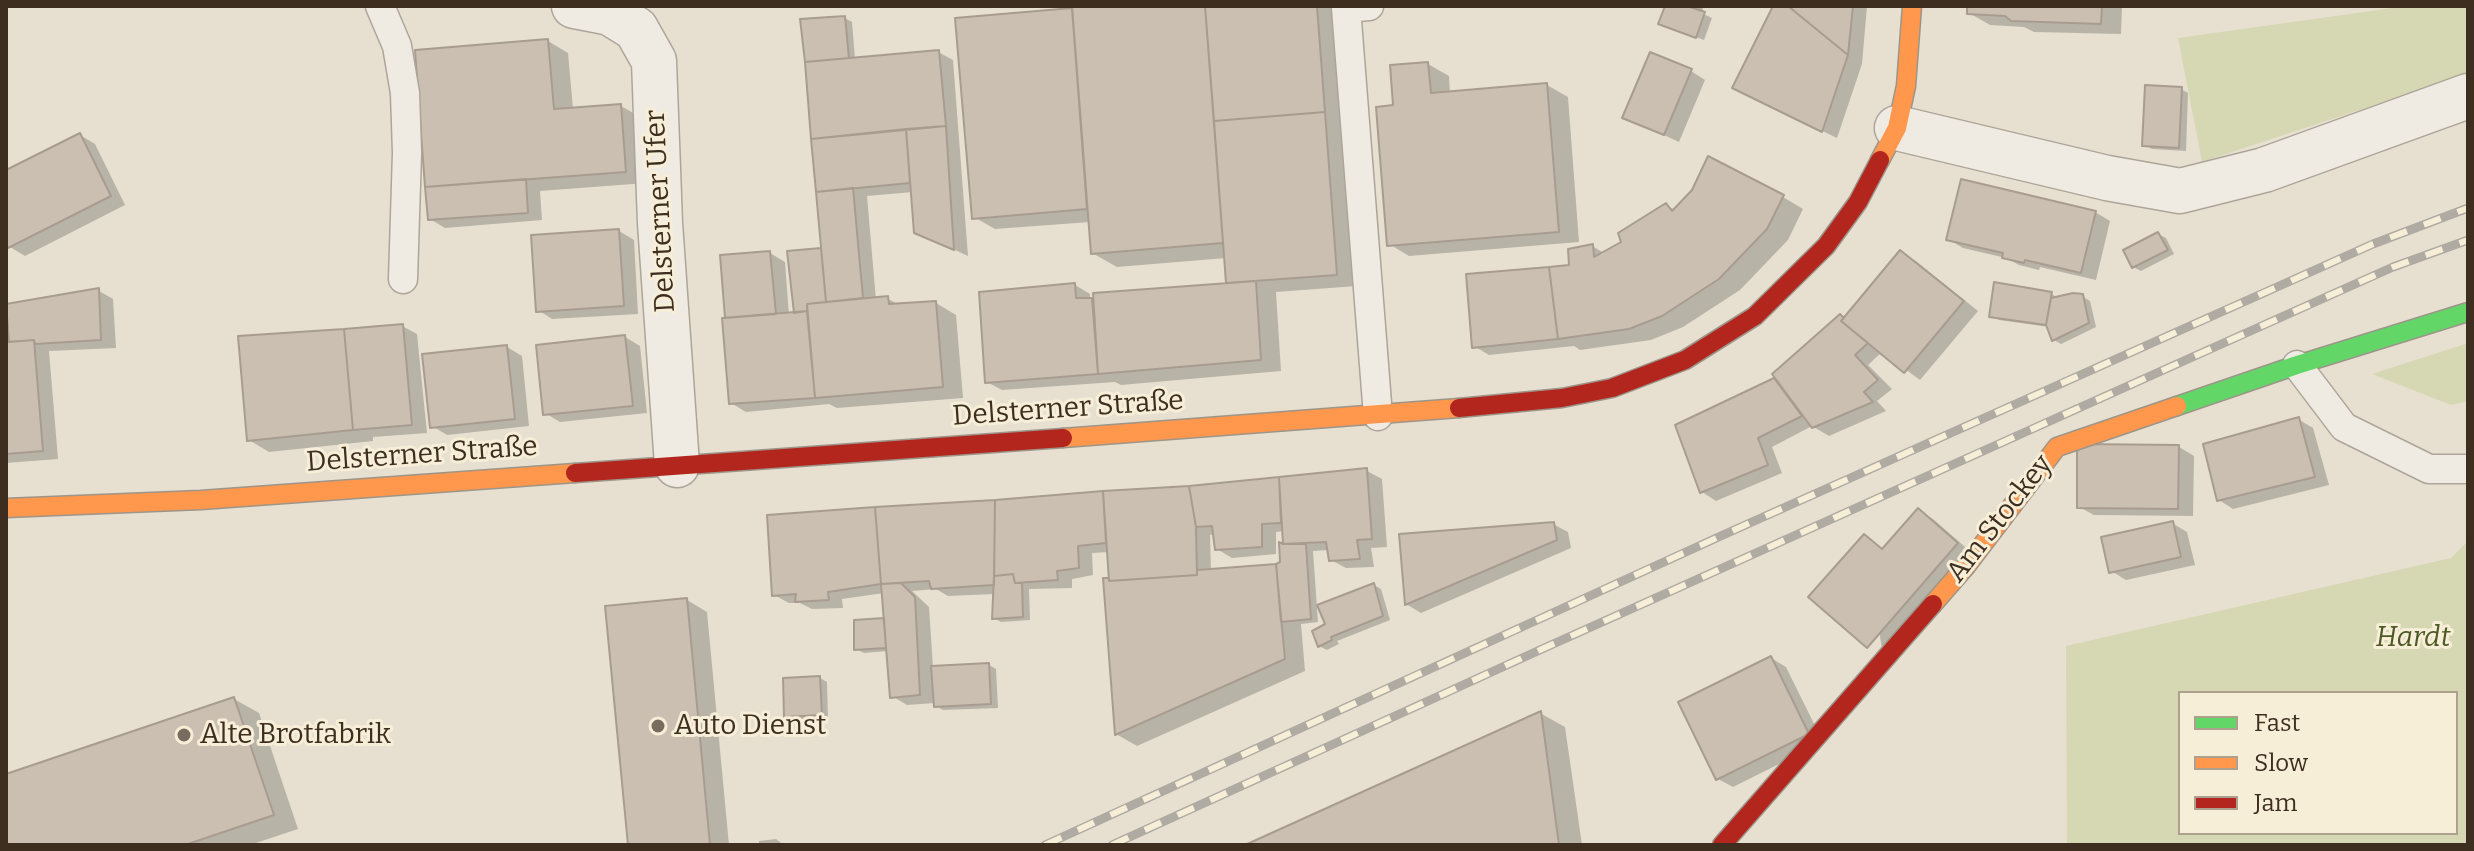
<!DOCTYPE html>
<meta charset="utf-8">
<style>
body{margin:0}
#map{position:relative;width:2474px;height:851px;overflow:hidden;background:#e7e0d1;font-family:Bitter,serif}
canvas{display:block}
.frame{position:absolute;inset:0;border:8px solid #3d2e20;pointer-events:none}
.legend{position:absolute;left:2178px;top:691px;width:280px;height:144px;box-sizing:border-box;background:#f7eed8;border:2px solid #ada18e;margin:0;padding:10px 14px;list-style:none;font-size:24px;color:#3d2e20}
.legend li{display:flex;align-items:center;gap:16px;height:40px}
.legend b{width:40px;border:2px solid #ada18e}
</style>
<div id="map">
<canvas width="2474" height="851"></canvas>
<div class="frame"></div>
<ul class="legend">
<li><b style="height:10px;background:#63d668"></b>Fast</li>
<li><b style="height:10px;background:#ff974d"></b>Slow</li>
<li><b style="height:10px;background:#b3261e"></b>Jam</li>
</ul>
</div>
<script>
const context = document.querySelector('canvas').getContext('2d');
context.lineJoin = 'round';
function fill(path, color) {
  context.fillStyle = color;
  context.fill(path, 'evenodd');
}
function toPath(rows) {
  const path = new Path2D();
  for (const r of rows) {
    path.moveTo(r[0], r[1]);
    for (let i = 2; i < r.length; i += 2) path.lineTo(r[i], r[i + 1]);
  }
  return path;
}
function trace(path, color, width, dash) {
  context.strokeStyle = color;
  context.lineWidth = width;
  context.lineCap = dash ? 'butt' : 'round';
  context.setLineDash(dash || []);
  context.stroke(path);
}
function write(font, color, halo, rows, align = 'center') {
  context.font = font + ' Bitter,serif';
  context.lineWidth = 6;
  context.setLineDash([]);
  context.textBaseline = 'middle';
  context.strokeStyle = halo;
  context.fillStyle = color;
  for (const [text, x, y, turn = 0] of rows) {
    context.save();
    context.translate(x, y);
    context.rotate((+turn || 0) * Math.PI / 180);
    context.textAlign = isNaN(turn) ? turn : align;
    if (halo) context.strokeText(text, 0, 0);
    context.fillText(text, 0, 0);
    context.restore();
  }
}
const green = toPath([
 [2407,6,2468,6,2468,74,2202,162,2178,38],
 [2468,343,2468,401,2451,405,2372,374],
 [2468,541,2468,845,2067,845,2066,646,2451,558],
 [2180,693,2456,693,2456,833,2180,833]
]);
const shadow = toPath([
 [1074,6,1337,6,1357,286,1276,292,1281,371,1121,385,1115,382,1002,390,987,382,1075,285,1090,294,1090,300,1095,302,1228,285,1226,258,1117,267,1092,253,1090,222,995,229,974,217,1071,10,1074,12],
 [1667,6,1704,6,1701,13,1712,18,1704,40,1668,27],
 [1776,6,1867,6,1862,64,1837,138,1749,96],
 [1969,6,2122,6,2121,34,2034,32,2024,27,1990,25,1969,13],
 [845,18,852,22,855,59,938,52,953,60,968,256,916,232,913,192,867,196,876,300,888,299,900,305,936,303,956,315,963,398,837,408,829,404,746,412,731,403,770,253,785,262,789,315,796,314,819,250,825,311,829,311,803,21],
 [548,41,568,53,573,109,621,106,642,118,646,183,540,191,542,220,445,228,430,219],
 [1428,64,1449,76,1450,94,1547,85,1568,97,1579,242,1409,256,1389,244,1395,107],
 [1691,71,1705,80,1679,142,1625,117],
 [2181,89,2188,93,2186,151,2152,149,2144,145],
 [80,135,95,144,125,205,25,256,10,247,6,239,6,172],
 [1783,197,1803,209,1788,240,1740,290,1683,327,1651,340,1580,350,1574,346,1489,355,1474,346,1592,246,1604,253,1623,243,1666,205,1675,210],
 [2095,212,2110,221,2096,280,2040,267,2039,270,2019,265,2006,258,1963,248,1948,239],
 [619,231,634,240,638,314,552,319,538,310],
 [2158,234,2166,238,2174,254,2141,271,2133,267],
 [1901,252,1916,261,1978,311,1920,380,1882,352,1868,365,1892,389,1877,401,1886,411,1829,436,1812,426,1772,447,1782,473,1716,501,1702,492,1677,426,1776,379,1846,319],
 [99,291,113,299,116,348,49,351,58,459,6,463,6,344],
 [2051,294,2059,298,2082,296,2090,301,2096,327,2061,344,2054,340,2049,327,1999,320,1991,316],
 [402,326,417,334,427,433,373,437,373,441,269,452,249,440],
 [625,337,640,346,647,413,560,422,545,413],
 [507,347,522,356,529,426,447,435,432,426],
 [2298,419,2313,428,2329,485,2233,509,2219,500],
 [2179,447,2194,456,2193,516,2094,515,2079,507],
 [1367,471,1382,479,1387,547,1371,548,1374,567,1346,568,1331,560,1329,550,1313,551,1318,622,1301,624,1305,671,1137,746,1116,734,1109,552,1092,553,1093,575,1072,579,1072,588,1029,589,1030,620,1001,622,994,618,995,594,948,596,936,589,912,591,929,607,933,668,989,665,996,669,998,708,943,710,936,706,935,703,907,705,892,696,888,651,864,653,856,649,886,622,884,593,842,599,843,608,812,609,800,603,789,603,774,595,769,517,1190,488],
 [1284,531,1285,544,1282,564,1211,571,1210,535,1215,534,1217,549,1232,558,1276,554,1276,532],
 [1918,511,1933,519,1972,553,1883,655,1864,536,1885,550],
 [2172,523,2187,532,2195,565,2126,580,2111,571],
 [1553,524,1568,532,1571,548,1421,613,1406,604],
 [1374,585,1381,589,1390,620,1337,641,1339,644,1327,650,1319,646,1327,625],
 [687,600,707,612,729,845,630,845],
 [1771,658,1786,667,1823,742,1733,787,1718,779],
 [820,678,827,682,828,718,793,720,786,716],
 [234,699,259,713,298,829,250,845,6,845,6,776],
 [1540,713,1565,727,1582,845,1250,845],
 [776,839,784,845,759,845,759,841]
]);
const building = toPath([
 [1072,6,1205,6,1223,243,1091,254,1072,6],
 [1205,6,1317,6,1325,112,1214,121,1205,6],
 [1665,6,1687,6,1705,12,1696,38,1658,24,1665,6],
 [1773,6,1788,6,1848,55,1822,132,1732,88,1773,6],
 [1788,6,1853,6,1848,55,1788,6],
 [1967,6,2102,6,2101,24,2011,21,2005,16,1967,14,1967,6],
 [1072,8,1087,209,972,219,955,18,1072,8],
 [845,16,849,58,805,62,800,19,845,16],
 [548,39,554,109,621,104,626,172,425,187,415,50,548,39],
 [939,50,946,126,811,139,805,62,939,50],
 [1650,52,1692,69,1664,135,1622,118,1650,52],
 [1428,62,1431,93,1547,83,1559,232,1387,246,1376,107,1393,105,1390,65,1428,62],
 [2145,85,2182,87,2179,148,2142,146,2145,85],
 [1325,112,1337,275,1226,283,1214,121,1325,112],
 [946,126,954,250,914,233,906,129,946,126],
 [906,129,910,183,816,192,811,139,906,129],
 [80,133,111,196,8,248,6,244,6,170,80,133],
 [1708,156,1784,195,1767,229,1719,279,1662,316,1629,329,1558,339,1549,267,1569,265,1568,249,1593,244,1594,257,1621,242,1618,233,1666,203,1672,211,1692,190,1708,156],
 [526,179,528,213,428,220,425,187,526,179],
 [1961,179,2096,211,2081,273,2025,260,2024,263,2002,258,2003,253,1946,240,1961,179],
 [853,188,863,298,826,302,816,192,853,188],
 [619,229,624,306,536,312,531,235,619,229],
 [2158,232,2168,250,2132,268,2123,250,2158,232],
 [821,248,826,302,807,304,807,311,794,313,787,251,821,248],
 [1900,250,1964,301,1904,373,1841,321,1900,250],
 [770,251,776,314,725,318,720,255,770,251],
 [1549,267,1558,339,1472,348,1466,274,1549,267],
 [1256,281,1261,360,1098,374,1093,293,1256,281],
 [1994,282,2052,292,2046,325,1989,317,1994,282],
 [1075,283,1076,298,1092,298,1098,374,985,383,979,292,1075,283],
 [99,288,101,340,35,344,34,340,9,342,6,304,99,288],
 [2073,293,2083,294,2089,323,2052,341,2046,325,2051,298,2073,293],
 [888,296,889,304,936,301,943,387,815,398,807,304,888,296],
 [807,311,815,398,729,404,722,318,807,311],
 [1840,314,1844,318,1841,321,1868,343,1855,355,1878,380,1864,392,1873,402,1812,428,1772,374,1840,314],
 [403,324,412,425,353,430,344,329,403,324],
 [344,329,353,430,247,441,238,336,344,329],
 [625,335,633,406,543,415,536,345,625,335],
 [34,340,43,451,6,454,6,342,34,340],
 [507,345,515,419,430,428,422,354,507,345],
 [1774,378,1802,416,1758,438,1768,465,1700,493,1675,425,1774,378],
 [2299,417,2315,477,2217,501,2203,444,2299,417],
 [2077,444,2179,445,2178,509,2077,508,2077,444],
 [1367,468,1372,539,1357,540,1360,559,1329,561,1326,542,1283,544,1279,477,1367,468],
 [1279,477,1281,523,1262,524,1262,547,1215,550,1212,526,1196,527,1189,486,1279,477],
 [1189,486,1196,527,1197,575,1109,581,1103,491,1189,486],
 [1103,491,1106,543,1078,546,1079,568,1057,571,1058,580,1015,583,1013,574,994,576,995,500,1103,491],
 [995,500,994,585,931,589,929,581,881,584,875,507,995,500],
 [875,507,881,584,828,592,829,600,795,602,796,594,772,596,767,515,875,507],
 [1918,508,1958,543,1867,648,1808,597,1864,534,1882,549,1918,508],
 [2173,521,2181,557,2109,573,2101,537,2173,521],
 [1554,522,1557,540,1405,605,1399,534,1554,522],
 [1279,542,1283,544,1306,544,1311,619,1281,622,1276,564,1280,562,1279,542],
 [1276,564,1285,659,1115,735,1103,578,1109,578,1109,581,1197,575,1197,570,1276,564],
 [1013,574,1015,583,1022,583,1023,617,992,619,994,576,1013,574],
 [901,583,915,597,920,695,890,698,881,584,901,583],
 [1374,583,1383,616,1331,637,1332,640,1318,647,1312,631,1325,624,1317,605,1374,583],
 [687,598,710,845,628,845,605,606,687,598],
 [884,618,886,648,854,650,854,620,884,618],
 [1771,656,1809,734,1716,780,1678,702,1771,656],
 [989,663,991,704,934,707,931,666,989,663],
 [820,676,822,715,784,717,783,678,820,676],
 [234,697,274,815,185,845,6,845,6,774,234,697],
 [1541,711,1559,845,1245,845,1541,711]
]);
const lane = toPath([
 [380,6,397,46,405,93,407,153,403,279],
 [1369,6,1346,8,1378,416],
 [2297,365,2344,427,2429,469,2468,469]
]);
const street = toPath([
 [574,6,610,13,636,29,654,61,660,223,677,465],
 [1897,128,2107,178,2180,191,2264,170,2468,96]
]);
const fast = toPath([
 [2177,406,2297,365,2468,312]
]);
const slow = toPath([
 [1880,160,1897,128,1906,86,1912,6],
 [1063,438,1459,408],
 [6,508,201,500,575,473],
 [1933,604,1967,565,2057,447,2177,406]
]);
const jam = toPath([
 [1459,408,1562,398,1612,388,1685,360,1755,316,1826,246,1858,202,1880,160],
 [575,473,1063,438],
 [1722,845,1933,604]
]);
const rail = toPath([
 [1045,845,1723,535,2373,244,2468,208],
 [1112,845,1542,649,2393,267,2468,240]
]);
const markers = [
 [658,726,8,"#786c5e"],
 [184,735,8,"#786c5e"]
];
const streetNames = [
 ["Delsterner Ufer",661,211,-93],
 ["Delsterner Straße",1068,409,-4],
 ["Delsterner Straße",422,455,-4],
 ["Am Stockey",2000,519,-52]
];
const parkNames = [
 ["Hardt",2413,638]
];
const poiNames = [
 ["Auto Dienst",674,726],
 ["Alte Brotfabrik",200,735]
];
fill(green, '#d6d7b3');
fill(shadow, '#0003');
fill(building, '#cbbfb2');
trace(building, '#a89c90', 2);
trace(lane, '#ada599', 31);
trace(street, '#ada599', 47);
trace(fast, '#9c958a', 21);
trace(slow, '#9c958a', 21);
trace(jam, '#9c958a', 21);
trace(lane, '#efebe3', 28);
trace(street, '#efebe3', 44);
trace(fast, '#63d668', 18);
trace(slow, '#ff974d', 18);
trace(jam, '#b3261e', 18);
trace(rail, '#afaaa2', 9);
trace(rail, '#f7eed8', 6, [18]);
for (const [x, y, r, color] of markers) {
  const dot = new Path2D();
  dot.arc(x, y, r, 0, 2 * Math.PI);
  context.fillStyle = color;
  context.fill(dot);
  trace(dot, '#f7eed8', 3);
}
write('28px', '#3d2e20', '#f7eed8', streetNames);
write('italic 28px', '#4d5a26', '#f7eed8', parkNames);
write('28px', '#3d2e20', '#f7eed8', poiNames, 'left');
</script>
